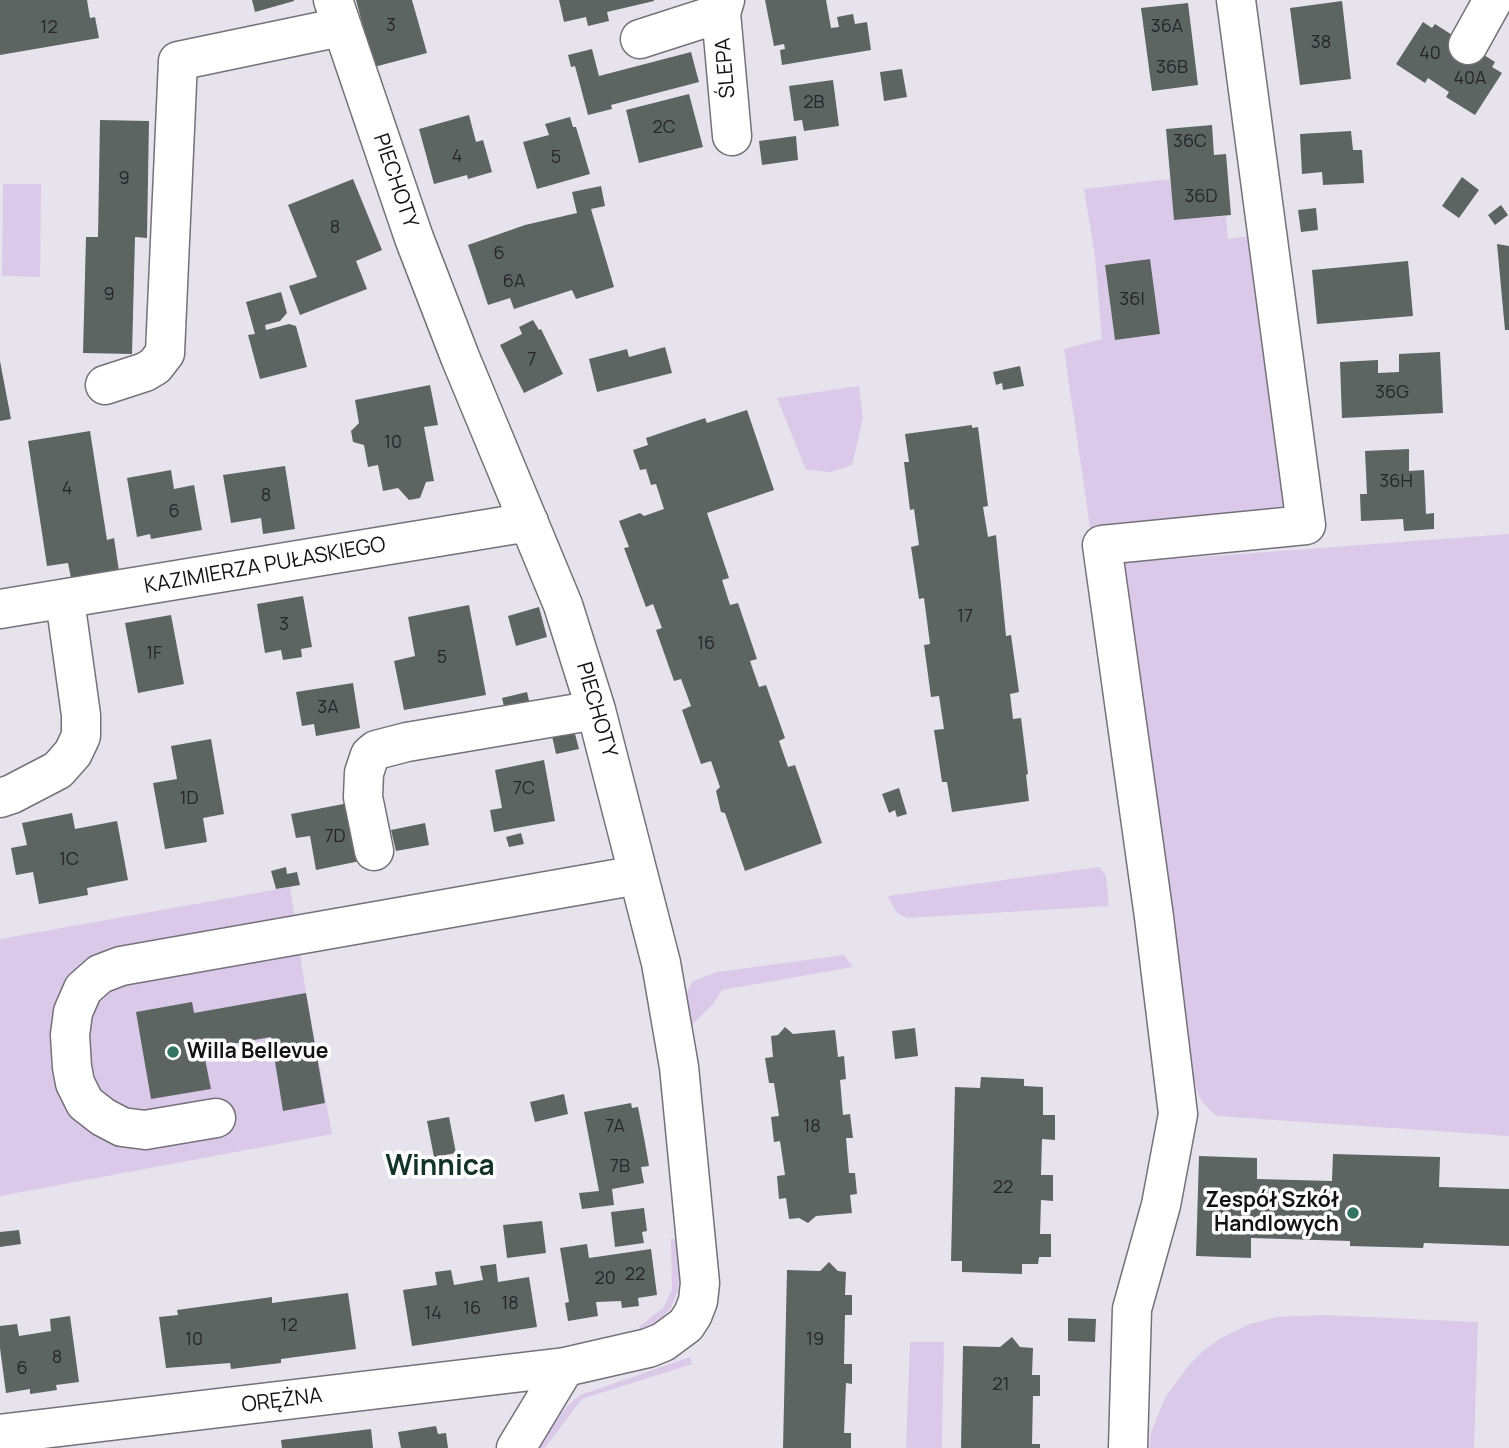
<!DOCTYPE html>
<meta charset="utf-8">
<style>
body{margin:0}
canvas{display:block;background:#e7e3ec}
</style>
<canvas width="1509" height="1448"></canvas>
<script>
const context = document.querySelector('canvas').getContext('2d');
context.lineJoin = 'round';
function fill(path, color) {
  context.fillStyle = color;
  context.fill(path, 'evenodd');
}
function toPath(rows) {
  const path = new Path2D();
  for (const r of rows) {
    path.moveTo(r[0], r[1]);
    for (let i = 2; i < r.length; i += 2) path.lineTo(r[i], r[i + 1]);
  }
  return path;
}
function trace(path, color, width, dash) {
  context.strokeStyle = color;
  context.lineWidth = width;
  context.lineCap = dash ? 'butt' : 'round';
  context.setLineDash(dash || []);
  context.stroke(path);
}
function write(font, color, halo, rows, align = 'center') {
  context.font = font + ' Manrope,sans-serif';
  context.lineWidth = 7;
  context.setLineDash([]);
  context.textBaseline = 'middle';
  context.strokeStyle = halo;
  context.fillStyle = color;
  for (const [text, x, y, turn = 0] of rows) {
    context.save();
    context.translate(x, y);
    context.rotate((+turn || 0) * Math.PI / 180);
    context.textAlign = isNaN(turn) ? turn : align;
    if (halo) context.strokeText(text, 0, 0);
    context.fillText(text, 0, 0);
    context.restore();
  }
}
const green = toPath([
 [1170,179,1175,220,1226,216,1228,239,1258,235,1293,514,1091,534,1064,349,1102,339,1095,257,1084,189],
 [1149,259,1160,334,1115,340,1105,266],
 [3,184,41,184,40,277,2,276],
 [859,386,863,418,852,465,831,472,806,470,777,398],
 [1509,534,1509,1136,1216,1116,1203,1103,1197,1091,1192,1069,1118,563],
 [1099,867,1106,876,1109,906,907,918,897,913,887,896],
 [290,887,306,993,332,1134,0,1196,0,939],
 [844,955,853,967,722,990,714,1003,688,1029,685,996,693,981,717,972],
 [671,1239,680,1239,681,1268,678,1290,671,1308,657,1323,641,1332,639,1327,664,1307,672,1289],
 [1323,1315,1478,1322,1474,1448,1149,1448,1151,1433,1165,1398,1188,1366,1204,1350,1221,1338,1250,1324,1277,1317],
 [910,1342,944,1342,942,1448,906,1448],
 [690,1357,692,1364,582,1399,545,1448,535,1448,567,1406,580,1395]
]);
const building = toPath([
 [0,0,87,0,90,18,95,17,99,38,0,55],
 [252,0,294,0,294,1,255,12],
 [356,0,412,0,427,53,374,67],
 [559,0,654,0,654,1,607,12,609,21,588,26,586,17,564,22],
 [765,0,826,0,831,28,839,27,837,17,853,14,855,24,867,22,871,50,782,65,780,50,785,49,784,44,774,46],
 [1342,1,1351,79,1300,85,1290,8],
 [1188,3,1198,85,1152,91,1141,8],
 [1423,22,1432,28,1435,24,1495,62,1492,67,1502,73,1475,115,1446,97,1449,92,1428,78,1425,83,1396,64],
 [592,49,599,76,691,52,699,82,611,105,612,109,588,115,575,66,571,67,568,55],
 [902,69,907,97,884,101,880,72],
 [833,80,839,126,804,131,802,120,794,121,789,86],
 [689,94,703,147,639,163,626,110],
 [469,115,476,142,483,140,492,172,468,179,467,175,434,184,419,129],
 [570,117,573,127,576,127,590,174,537,189,523,142,549,135,545,124],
 [100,120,149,121,147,238,135,237,132,354,83,353,86,237,98,237],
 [1212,125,1214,155,1226,154,1231,215,1174,220,1166,129],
 [1351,131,1353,150,1362,150,1364,183,1323,185,1322,172,1302,174,1300,134],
 [796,136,798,160,762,165,759,141],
 [1462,177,1479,190,1459,218,1442,206],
 [353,179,382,250,356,261,367,289,300,315,289,286,317,277,288,205],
 [601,186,605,206,591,209,614,287,576,299,572,290,514,309,510,298,488,305,468,245,525,225,577,213,572,192],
 [1501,205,1508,215,1495,225,1488,215],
 [1316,208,1318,230,1301,232,1298,210],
 [1497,244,1509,246,1509,330,1505,330],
 [1150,259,1160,334,1115,340,1105,265],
 [1408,261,1413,316,1317,324,1312,270],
 [281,292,287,313,280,321,265,325,266,330,289,324,296,326,307,367,260,379,248,335,255,334,246,302],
 [533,320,539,330,541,329,563,374,524,393,500,345,522,334,519,327],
 [665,347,672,373,597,392,589,359,627,349,629,357],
 [1440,352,1443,413,1342,418,1340,362,1378,360,1378,373,1399,372,1399,354],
 [0,361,11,419,0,421],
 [1020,366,1024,386,1003,390,1002,383,996,385,993,372],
 [430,385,438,425,424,427,434,481,426,482,420,498,409,500,398,488,383,491,378,465,368,467,364,445,353,442,351,431,359,423,355,400],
 [747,410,774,490,707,513,729,578,722,580,730,605,738,603,757,659,750,661,759,687,766,685,785,738,779,741,788,767,795,765,822,843,745,871,725,813,721,812,716,791,720,787,711,761,701,764,682,710,691,706,681,679,674,681,656,630,662,628,653,604,646,607,624,548,629,547,619,521,640,513,644,516,664,509,656,484,651,485,646,469,640,470,633,450,648,445,646,438,705,418,707,423],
 [972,425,972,428,978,427,988,506,983,507,988,537,996,535,1006,636,1011,635,1019,692,1010,694,1013,719,1021,718,1028,774,1026,775,1029,801,952,812,947,782,942,782,934,730,944,729,939,696,931,697,924,645,930,644,924,598,919,599,911,547,919,545,914,509,910,510,904,462,909,462,905,434],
 [90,431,107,540,114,538,119,571,71,578,68,563,47,566,28,441],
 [1409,449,1409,471,1424,470,1426,514,1434,513,1434,529,1404,531,1403,519,1361,521,1360,494,1367,494,1365,451],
 [285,466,295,529,263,534,261,518,231,523,223,475],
 [171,470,174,489,194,485,202,530,151,539,150,534,137,537,127,478],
 [303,596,312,647,301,649,302,657,283,660,281,650,265,653,257,604],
 [469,605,486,695,404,710,394,661,415,656,408,617],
 [539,607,547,637,516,646,508,616],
 [171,615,184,684,138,693,125,623],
 [353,683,360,728,316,736,314,724,302,726,296,692],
 [527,692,530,705,505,711,502,698],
 [574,730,579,749,556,754,552,736],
 [211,739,224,814,203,818,207,842,165,849,153,783,177,779,171,746],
 [544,760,555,821,494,832,490,810,502,808,495,770],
 [899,788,907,814,897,817,895,810,889,813,882,794],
 [354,802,365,860,316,870,310,836,296,838,291,814],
 [72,813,75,829,117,821,128,880,87,888,88,895,39,904,33,872,16,875,11,848,27,845,22,823],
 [425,823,429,845,396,851,391,830],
 [521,833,524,844,509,847,506,837],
 [286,867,287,874,297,872,300,885,276,889,271,871],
 [306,993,325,1103,283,1111,271,1037,203,1049,211,1089,151,1099,136,1012,192,1002,194,1013],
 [785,1027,793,1034,835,1030,838,1057,844,1056,846,1079,840,1080,843,1115,850,1114,853,1138,846,1138,849,1173,855,1173,857,1194,850,1195,852,1213,816,1216,808,1223,799,1218,789,1219,786,1198,779,1199,777,1176,785,1175,780,1141,774,1142,771,1117,779,1116,774,1083,769,1083,765,1058,773,1057,771,1036,778,1035],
 [915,1028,918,1056,895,1059,892,1031],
 [981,1077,1024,1079,1024,1086,1043,1087,1043,1115,1055,1115,1055,1140,1042,1139,1041,1175,1053,1175,1053,1201,1041,1200,1040,1234,1051,1234,1051,1257,1039,1257,1038,1264,1022,1264,1022,1274,962,1272,962,1261,951,1261,955,1087,980,1088],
 [564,1094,568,1114,535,1122,530,1102],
 [631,1103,632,1108,638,1107,645,1143,649,1166,641,1167,644,1183,612,1189,614,1205,582,1209,579,1193,599,1191,584,1112],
 [449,1117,456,1153,434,1157,427,1121],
 [1333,1154,1440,1157,1439,1187,1509,1189,1509,1246,1424,1243,1423,1248,1350,1246,1350,1241,1251,1238,1251,1258,1196,1256,1199,1156,1257,1158,1257,1179,1332,1181],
 [644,1208,647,1231,642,1232,644,1243,615,1247,611,1212],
 [542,1221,546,1253,507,1258,503,1225],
 [19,1230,21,1244,0,1247,0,1232],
 [587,1244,589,1258,651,1249,657,1295,638,1298,639,1306,622,1308,621,1301,596,1302,598,1316,568,1321,565,1303,569,1302,560,1248],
 [829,1262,838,1271,846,1272,845,1295,852,1295,852,1315,845,1315,844,1364,852,1364,852,1384,846,1383,844,1433,851,1433,851,1448,783,1448,787,1270,820,1271],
 [496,1264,498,1282,529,1277,537,1327,412,1346,403,1290,437,1285,435,1272,451,1270,454,1285,483,1280,480,1266],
 [348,1293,356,1349,281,1359,281,1363,231,1369,230,1363,166,1368,159,1317,178,1315,177,1310,272,1297,272,1303],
 [70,1316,79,1382,56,1385,57,1390,44,1392,30,1394,30,1389,6,1393,0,1348,0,1326,17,1324,19,1336,51,1331,50,1319],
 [1068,1318,1096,1319,1095,1342,1068,1341],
 [1012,1337,1020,1347,1033,1348,1032,1375,1040,1375,1040,1396,1033,1396,1032,1444,1040,1444,1040,1448,961,1448,963,1346,1000,1347],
 [436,1426,438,1434,446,1433,448,1448,401,1448,398,1432],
 [371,1429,373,1448,282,1448,281,1440]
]);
const minor = toPath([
 [725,0,721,13,732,136],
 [640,39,721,13],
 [1468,45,1493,0],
 [105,385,145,372,155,366,165,353,178,61,341,27],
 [0,609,529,522],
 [0,798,12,794,58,770,73,753,81,736,81,715,65,600],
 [374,851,363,797,364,773,370,755,376,750,407,742,596,710],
 [216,1118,145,1130,122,1127,103,1117,85,1103,75,1083,72,1067,70,1035,73,1012,83,989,100,974,121,966,638,875],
 [0,1434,565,1367,648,1348,663,1342,686,1325,693,1314,698,1301,700,1283,679,1067,661,963,596,710,563,605,460,357,414,238,333,0],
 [516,1448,565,1367],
 [1128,1448,1132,1309,1161,1205,1178,1114,1154,917,1102,545,1306,525,1236,0]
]);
const markers = [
 [173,1052,7,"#337361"],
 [1353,1213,7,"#337361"]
];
const numberNames = [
 ["3",391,26],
 ["36A",1167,27],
 ["12",49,28],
 ["38",1321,43],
 ["40",1430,54],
 ["36B",1172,68],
 ["40A",1470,79],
 ["2B",814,103],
 ["2C",664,128],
 ["36C",1190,142],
 ["4",457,157],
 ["5",556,158],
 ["9",124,179],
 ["36D",1201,197],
 ["8",335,228],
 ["6",499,254],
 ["6A",514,282],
 ["9",109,295],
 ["36I",1132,300],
 ["7",532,360],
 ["36G",1392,393],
 ["10",393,443],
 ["36H",1396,482],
 ["4",67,489],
 ["8",266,496],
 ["6",174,512],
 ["17",965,617],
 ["3",284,625],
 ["16",706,644],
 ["1F",154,654],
 ["5",442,658],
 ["3A",328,708],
 ["7C",524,789],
 ["1D",189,799],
 ["7D",335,837],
 ["1C",69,860],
 ["7A",615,1127],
 ["18",812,1127],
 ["7B",620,1167],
 ["22",1003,1188],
 ["22",635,1275],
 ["20",605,1279],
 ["18",510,1304],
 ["16",472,1309],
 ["14",433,1314],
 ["12",289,1326],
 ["10",194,1340],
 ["19",815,1340],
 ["8",57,1358],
 ["6",22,1369],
 ["21",1001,1385]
];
const streetNames = [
 ["ŚLEPA",726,68,-95],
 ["PIECHOTY",395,181,71],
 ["KAZIMIERZA PUŁASKIEGO",265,566,-10],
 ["PIECHOTY",596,710,74],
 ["ORĘŻNA",282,1401,-7]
];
const poiNames = [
 ["Willa Bellevue",187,1052],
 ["Zespół Szkół",1339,1201,"right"],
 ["Handlowych",1339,1225,"right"]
];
const districtNames = [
 ["Winnica",440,1167]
];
fill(green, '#dbc9ea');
fill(building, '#5c6562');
trace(minor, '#757179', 41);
trace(minor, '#fff', 38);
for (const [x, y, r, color] of markers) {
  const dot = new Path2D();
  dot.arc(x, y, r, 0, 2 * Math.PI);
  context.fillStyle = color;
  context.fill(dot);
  trace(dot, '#fff', 2.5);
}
write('18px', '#252628', null, numberNames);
write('21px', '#131114', '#fff', streetNames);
write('bold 21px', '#131114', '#fff', poiNames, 'left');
write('bold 28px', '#133229', '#fff', districtNames);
</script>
